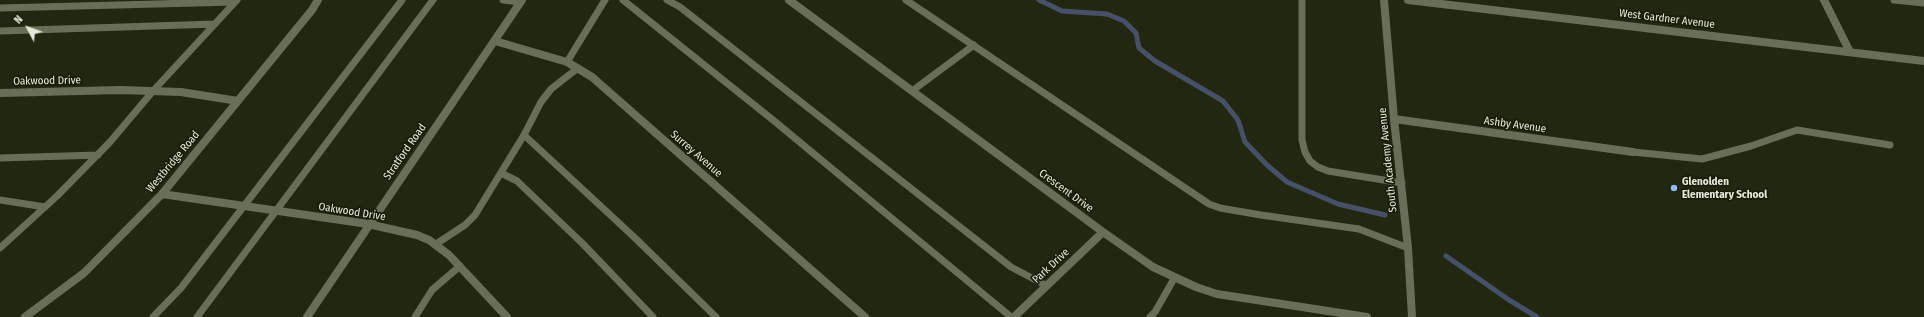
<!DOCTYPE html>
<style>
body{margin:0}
#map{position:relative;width:1924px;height:317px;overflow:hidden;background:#222711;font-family:"Fira Sans Condensed",sans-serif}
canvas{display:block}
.north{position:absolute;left:8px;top:8px;width:40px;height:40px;-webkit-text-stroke:3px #191d08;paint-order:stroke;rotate:311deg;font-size:11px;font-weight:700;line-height:16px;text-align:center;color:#e5e9db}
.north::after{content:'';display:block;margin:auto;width:14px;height:18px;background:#e5e9db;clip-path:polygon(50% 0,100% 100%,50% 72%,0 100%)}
</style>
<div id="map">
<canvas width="1924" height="317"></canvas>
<div class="north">N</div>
</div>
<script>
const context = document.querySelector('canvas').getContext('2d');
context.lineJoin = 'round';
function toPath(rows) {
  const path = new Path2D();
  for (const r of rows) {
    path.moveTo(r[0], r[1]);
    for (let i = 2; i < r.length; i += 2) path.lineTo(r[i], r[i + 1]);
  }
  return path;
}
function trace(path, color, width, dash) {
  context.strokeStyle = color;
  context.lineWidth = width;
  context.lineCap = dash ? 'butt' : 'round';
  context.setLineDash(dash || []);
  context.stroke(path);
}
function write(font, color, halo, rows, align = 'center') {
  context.font = font + ' "Fira Sans Condensed",sans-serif';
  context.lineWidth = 3.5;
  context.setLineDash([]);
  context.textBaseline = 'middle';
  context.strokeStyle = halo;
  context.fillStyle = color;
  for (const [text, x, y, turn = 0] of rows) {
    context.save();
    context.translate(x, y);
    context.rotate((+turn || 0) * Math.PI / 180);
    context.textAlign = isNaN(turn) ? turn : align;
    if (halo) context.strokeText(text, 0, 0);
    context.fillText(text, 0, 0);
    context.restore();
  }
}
const stream = toPath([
 [1039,0,1062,11,1107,14,1124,21,1136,33,1139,48,1155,61,1223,101,1238,120,1245,142,1267,165,1287,182,1338,204,1385,215],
 [1446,256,1509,300,1537,317]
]);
const lane = toPath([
 [503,0,520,2],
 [623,0,773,120,1011,317],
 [667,0,680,7,1011,267,1047,286],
 [906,0,1209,204,1220,208,1261,215,1359,229,1408,248],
 [1302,0,1302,140,1305,152,1310,161,1318,167,1328,171,1402,183],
 [1894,0,1924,3],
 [0,8,235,2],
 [0,31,215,24],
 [567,62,605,0],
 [912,91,974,45],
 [524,135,634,237,716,317],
 [1633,152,1702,159,1751,146,1797,130,1890,145],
 [0,158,98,155],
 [501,173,517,181,582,243,653,317],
 [0,200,45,207],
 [436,244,465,225,475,215,524,135,541,102,551,89,578,68],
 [0,248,57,196,110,142,153,91,237,0],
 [153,317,181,288,402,0],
 [197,317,433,0],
 [415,317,432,290,460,266],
 [1150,317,1155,312,1175,277]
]);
const street = toPath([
 [789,0,1103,232,1153,267,1196,287,1217,294,1367,317],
 [1384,0,1394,119,1408,248,1412,317],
 [1408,0,1924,61],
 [1824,0,1850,52],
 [495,41,567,62,592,77,865,317],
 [0,93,120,90,181,92,238,101],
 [1394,119,1633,152],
 [162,194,368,224,417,235,429,240,449,255,507,317],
 [25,317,84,273,162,194,312,10,318,0],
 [307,317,522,0],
 [1014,317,1103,232]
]);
const markers = [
 [1674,188,4,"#97b6fd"]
];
const streetNames = [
 ["West Gardner Avenue",1667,19,7],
 ["Oakwood Drive",47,81,-1],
 ["Ashby Avenue",1515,125,8],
 ["Stratford Road",405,152,-55],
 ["Surrey Avenue",696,154,41],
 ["South Academy Avenue",1388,160,-96],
 ["Westbridge Road",173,162,-50],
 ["Crescent Drive",1066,191,36],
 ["Oakwood Drive",352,212,9],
 ["Park Drive",1051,266,-43]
];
const poiNames = [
 ["Glenolden",1682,182],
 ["Elementary School",1682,195]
];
trace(stream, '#485067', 5);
trace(lane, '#686f58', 7);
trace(street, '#686f58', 8);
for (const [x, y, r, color] of markers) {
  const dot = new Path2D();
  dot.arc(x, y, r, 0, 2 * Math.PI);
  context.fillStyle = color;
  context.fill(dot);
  trace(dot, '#191d08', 1.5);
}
write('11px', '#e5e9db', '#191d08', streetNames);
write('bold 11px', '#e5e9db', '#191d08', poiNames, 'left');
</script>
